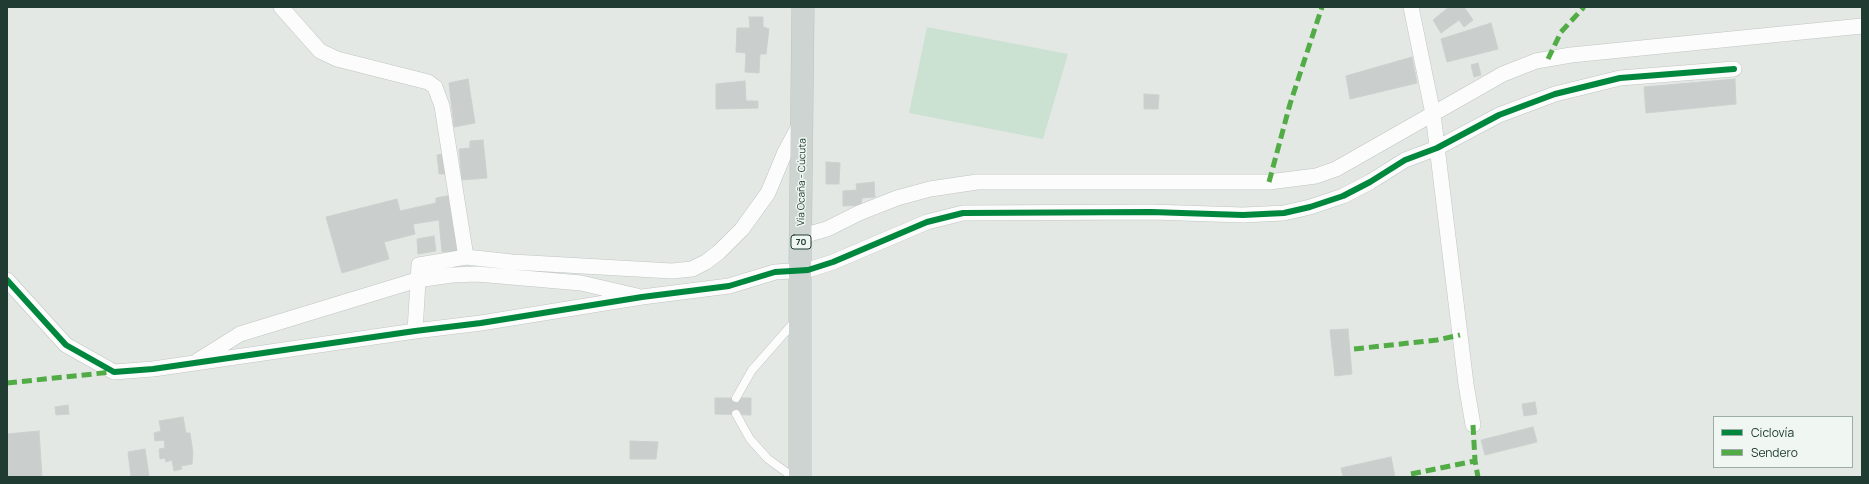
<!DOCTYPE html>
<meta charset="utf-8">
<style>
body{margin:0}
#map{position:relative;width:1869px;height:484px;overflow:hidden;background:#e3e8e5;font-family:Manrope,sans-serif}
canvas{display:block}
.frame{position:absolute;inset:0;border:8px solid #203b32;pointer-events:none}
.legend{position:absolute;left:1713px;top:416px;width:140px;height:52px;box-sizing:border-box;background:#f0f7f3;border:1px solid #9daca6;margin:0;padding:5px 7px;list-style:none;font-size:12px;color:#203b32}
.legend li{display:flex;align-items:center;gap:8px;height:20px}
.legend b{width:20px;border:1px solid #9daca6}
</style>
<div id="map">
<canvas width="1869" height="484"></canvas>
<div class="frame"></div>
<ul class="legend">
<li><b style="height:5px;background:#00873e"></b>Ciclovía</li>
<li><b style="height:5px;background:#52ac45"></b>Sendero</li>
</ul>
</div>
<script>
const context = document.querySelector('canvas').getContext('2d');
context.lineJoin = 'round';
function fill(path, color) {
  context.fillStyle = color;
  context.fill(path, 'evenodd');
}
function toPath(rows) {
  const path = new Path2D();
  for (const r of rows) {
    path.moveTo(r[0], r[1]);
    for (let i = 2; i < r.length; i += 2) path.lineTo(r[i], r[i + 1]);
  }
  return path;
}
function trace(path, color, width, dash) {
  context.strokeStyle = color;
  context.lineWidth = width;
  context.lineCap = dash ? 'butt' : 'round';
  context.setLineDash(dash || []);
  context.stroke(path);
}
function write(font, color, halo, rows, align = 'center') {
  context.font = font + ' Manrope,sans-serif';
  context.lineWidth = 3;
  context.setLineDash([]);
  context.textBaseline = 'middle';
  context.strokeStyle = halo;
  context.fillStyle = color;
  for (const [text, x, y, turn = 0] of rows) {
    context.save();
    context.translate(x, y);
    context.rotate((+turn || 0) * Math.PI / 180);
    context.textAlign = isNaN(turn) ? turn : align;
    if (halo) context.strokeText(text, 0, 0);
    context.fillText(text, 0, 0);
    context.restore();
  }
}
const green = toPath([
 [927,27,1068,54,1043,139,909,113]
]);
const building = toPath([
 [1449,7,1464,7,1473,20,1464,27,1459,20,1441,33,1433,20,1449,7],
 [749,17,763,17,763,27,769,29,766,54,760,54,759,73,745,72,746,53,736,52,737,28,750,28,749,17],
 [1491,23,1498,49,1447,62,1441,39,1491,23],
 [1412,57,1417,83,1350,99,1346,76,1412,57],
 [1478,63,1481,75,1474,77,1471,65,1478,63],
 [468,79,475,123,454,127,449,83,468,79],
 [1735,79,1736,104,1646,113,1644,87,1735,79],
 [745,81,746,101,758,101,758,108,716,109,716,84,745,81],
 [1144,94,1159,95,1158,109,1144,109,1144,94],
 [483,140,487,178,462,180,459,149,470,148,470,141,483,140],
 [445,154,447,174,439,174,437,155,445,154],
 [826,162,840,163,839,184,826,184,826,162],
 [874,182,875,197,862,198,861,205,843,206,843,191,857,190,856,184,874,182],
 [452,195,457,251,442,252,439,220,413,224,415,234,384,242,389,259,342,273,326,217,397,199,400,211,436,203,436,198,452,195],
 [434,236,436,251,418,254,417,239,434,236],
 [1348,329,1352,374,1335,376,1330,330,1348,329],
 [715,398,751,398,751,415,715,414,715,398],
 [1535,402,1537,414,1524,416,1522,404,1535,402],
 [68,405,69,414,56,415,55,407,68,405],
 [183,417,186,433,190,433,193,453,192,464,181,466,182,469,174,471,172,460,166,462,165,458,160,459,159,449,165,448,164,440,155,441,154,433,161,431,159,421,183,417],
 [1533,427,1537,442,1485,455,1481,440,1533,427],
 [39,431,42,477,7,477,7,434,39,431],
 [630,441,658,442,656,459,630,459,630,441],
 [145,449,149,476,131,477,128,452,145,449],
 [1391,457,1395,477,1343,477,1341,468,1391,457]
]);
const lane = toPath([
 [736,398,752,370,796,320],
 [736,414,750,439,768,459,793,477]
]);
const street = toPath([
 [281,7,320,51,337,59,428,82,435,87,442,106,466,257],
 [1411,7,1433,114,1466,384,1473,425],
 [802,236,827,229,859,213,897,198,930,189,977,182,1269,182,1316,176,1336,169,1503,74,1536,61,1571,55,1862,26],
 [7,280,66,345,114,372,153,369,415,331,481,323,642,297,729,286,775,272,808,270,833,262,927,222,963,213,1151,212,1243,215,1284,213,1310,207,1343,196,1370,182,1405,160,1437,148,1499,115,1555,94,1620,78,1734,69],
 [415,331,419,265,466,257,512,262,672,271,692,269,706,262,719,252,742,229,768,193,785,152,799,126],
 [197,361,240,334,417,280,452,275,477,274,581,283,637,296]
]);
const primary = toPath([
 [800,477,800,270,803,7]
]);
const quiet = toPath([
 [1548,59,1561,32,1584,7],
 [1269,182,1290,104,1322,7],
 [1354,349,1437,340,1460,335],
 [7,383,112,372],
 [1473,425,1475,461,1478,477],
 [1411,474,1475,461]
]);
const cycleway = toPath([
 [7,280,66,345,114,372,153,369,415,331,481,323,642,297,729,286,775,272,808,270,833,262,927,222,963,213,1151,212,1243,215,1284,213,1310,207,1343,196,1370,182,1405,160,1437,148,1499,115,1555,94,1620,78,1734,69]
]);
const shields = [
 [801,242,20]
];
const shieldNames = [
 ["70",801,242]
];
const streetNames = [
 ["Vía Ocaña - Cúcuta",802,182,-89]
];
fill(green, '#cbe1d1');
fill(building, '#cacfcd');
trace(building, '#cbd1ce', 1);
trace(lane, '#c0c5c2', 9);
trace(street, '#c0c5c2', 16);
trace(primary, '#bbc5c1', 23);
trace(lane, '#fbfcfb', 8);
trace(street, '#fbfcfb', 15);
trace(primary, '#cdd4d1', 22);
trace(quiet, '#52ac45', 5, [10, 5]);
trace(cycleway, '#00873e', 6);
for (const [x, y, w] of shields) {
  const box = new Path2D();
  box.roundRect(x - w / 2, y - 7, w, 14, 3);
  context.fillStyle = '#f0f7f3';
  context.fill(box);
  trace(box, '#203b32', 1);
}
write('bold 9px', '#203b32', null, shieldNames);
write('10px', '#203b32', '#f0f7f3', streetNames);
</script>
